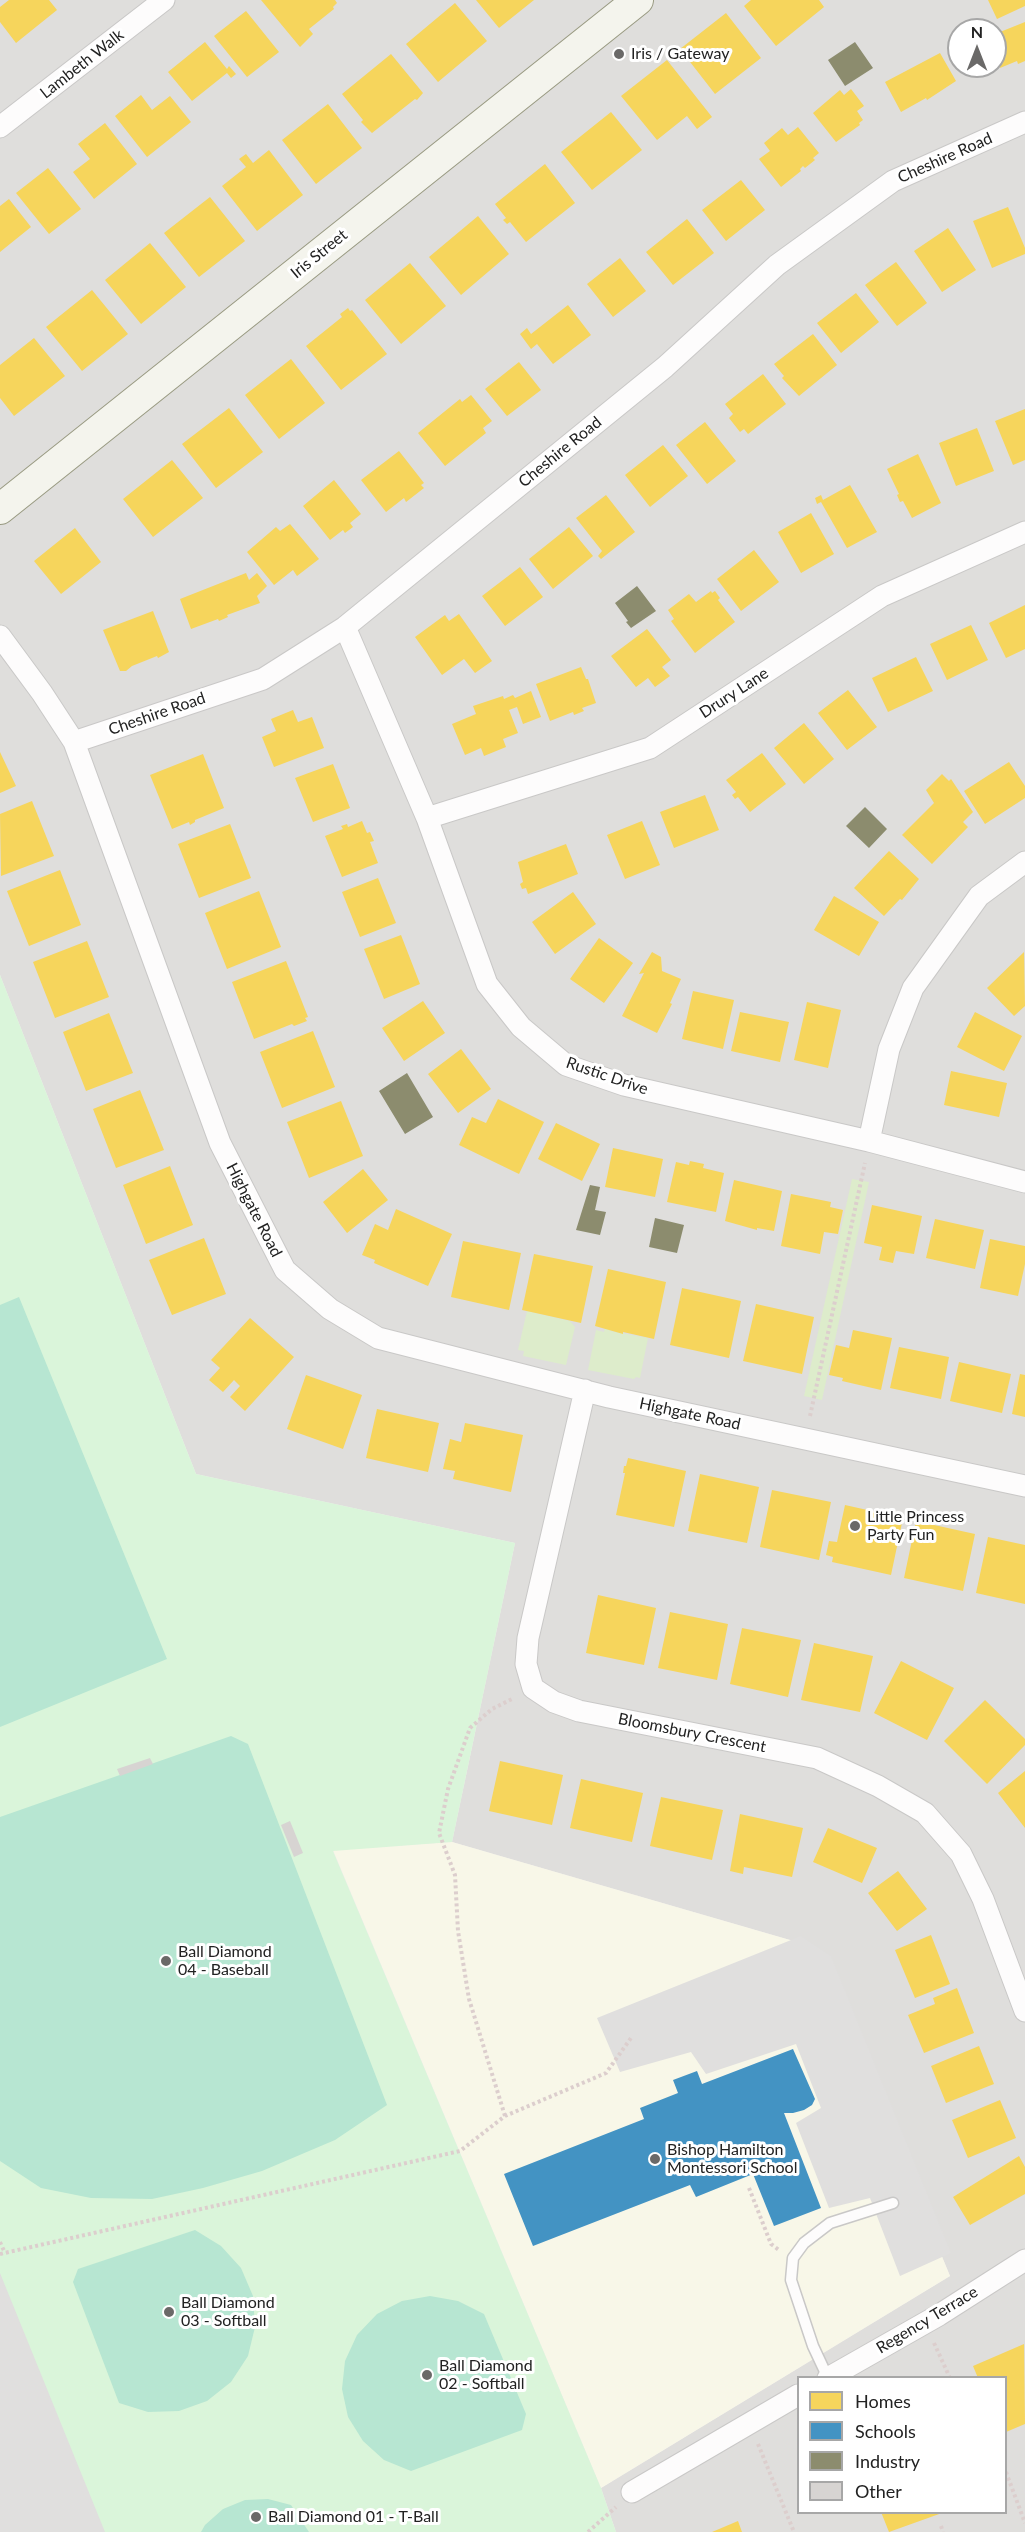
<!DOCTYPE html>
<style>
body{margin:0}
#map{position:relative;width:1025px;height:2532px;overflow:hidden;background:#f0eeeb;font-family:Lato,sans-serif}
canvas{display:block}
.legend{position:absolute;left:797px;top:2376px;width:210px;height:138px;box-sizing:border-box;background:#fff;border:2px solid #a7a7a7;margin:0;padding:8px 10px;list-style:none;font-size:18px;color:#222}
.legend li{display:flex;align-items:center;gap:12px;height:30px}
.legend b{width:30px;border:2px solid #a7a7a7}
.north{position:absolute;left:947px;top:18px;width:60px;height:60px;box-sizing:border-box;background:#fff;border:2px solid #a7a7a7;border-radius:50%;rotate:0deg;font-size:16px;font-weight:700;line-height:24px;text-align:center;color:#222}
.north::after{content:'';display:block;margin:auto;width:21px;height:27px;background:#6a6968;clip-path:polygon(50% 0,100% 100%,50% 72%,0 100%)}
</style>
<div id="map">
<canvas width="1025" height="2532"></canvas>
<ul class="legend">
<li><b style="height:16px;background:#f6d55c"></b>Homes</li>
<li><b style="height:16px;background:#4393c3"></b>Schools</li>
<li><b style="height:16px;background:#8c8c6e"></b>Industry</li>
<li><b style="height:16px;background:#d7d4d2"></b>Other</li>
</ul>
<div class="north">N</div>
</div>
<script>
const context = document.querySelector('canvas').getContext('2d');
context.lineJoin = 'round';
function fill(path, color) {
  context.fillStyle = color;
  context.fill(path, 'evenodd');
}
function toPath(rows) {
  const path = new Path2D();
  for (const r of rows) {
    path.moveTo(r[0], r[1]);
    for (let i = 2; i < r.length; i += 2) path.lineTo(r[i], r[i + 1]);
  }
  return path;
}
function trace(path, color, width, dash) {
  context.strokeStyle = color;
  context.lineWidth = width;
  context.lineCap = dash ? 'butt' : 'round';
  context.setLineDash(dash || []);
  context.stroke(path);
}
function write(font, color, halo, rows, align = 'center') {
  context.font = font + ' Lato,sans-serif';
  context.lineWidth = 6;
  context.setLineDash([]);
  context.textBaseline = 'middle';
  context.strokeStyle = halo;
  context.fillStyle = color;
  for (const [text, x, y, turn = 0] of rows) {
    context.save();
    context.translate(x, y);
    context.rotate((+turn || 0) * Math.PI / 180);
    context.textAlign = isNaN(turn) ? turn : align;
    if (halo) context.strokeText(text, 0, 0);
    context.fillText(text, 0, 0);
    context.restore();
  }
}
const residential = toPath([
 [0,0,1025,0,1025,2532,616,2532,601,2488,950,2276,814,1947,452,1842,515,1543,196,1474,0,975],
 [959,30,995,30,995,66,959,66],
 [798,2378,1006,2378,1006,2512,798,2512]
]);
const education = toPath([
 [452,1842,814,1947,950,2276,601,2488,333,1850]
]);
const grass = toPath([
 [852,1179,869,1182,822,1400,804,1396],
 [527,1311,570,1321,575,1327,566,1365,523,1356,524,1351,518,1350],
 [605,1328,611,1329,611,1331,648,1338,640,1378,636,1377,634,1379,588,1370,596,1330,604,1332]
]);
const park = toPath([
 [0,975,196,1474,515,1543,452,1842,333,1851,601,2488,616,2532,0,2532]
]);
const pitch = toPath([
 [19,1297,167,1659,0,1727,0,1305],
 [231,1736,248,1744,387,2105,335,2140,262,2171,203,2188,152,2199,91,2198,41,2188,0,2161,0,1817],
 [195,2230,221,2246,241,2268,253,2296,255,2327,248,2356,231,2382,207,2401,179,2411,148,2412,119,2403,73,2282,78,2269],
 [430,2296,458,2301,484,2314,526,2414,522,2430,411,2471,384,2460,363,2441,348,2417,342,2389,345,2361,357,2335,377,2314,402,2301],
 [268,2499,291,2505,309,2532,201,2532,205,2525,223,2509,245,2500]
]);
const parking = toPath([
 [801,1936,831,1956,951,2253,900,2276,870,2198,829,2208,796,2123,821,2108,796,2044,706,2074,691,2052,620,2072,597,2018],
 [0,2273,105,2532,0,2532]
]);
const homes = toPath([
 [9,0,49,0,57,10,16,43,0,22,0,7],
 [261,0,335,0,337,3,333,7,334,9,309,29,313,34,300,47],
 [476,0,534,0,499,28],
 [751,0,819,0,824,7,776,46,744,6],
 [988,0,1025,0,1025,6,997,19],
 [455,3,487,41,438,82,406,44],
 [246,11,279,52,247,77,214,36],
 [726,13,761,58,715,94,680,49],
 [1025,22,1025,61,1018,64,1017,61,1000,68,995,54,995,34],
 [205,42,227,69,229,66,236,74,231,78,227,73,192,101,168,72],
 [940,53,956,81,927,100,926,98,901,112,885,82],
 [391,54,423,93,417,100,415,99,372,133,361,122,363,120,342,94],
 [667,60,712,117,697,129,687,116,657,140,621,96],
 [851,89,864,106,857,111,863,120,859,123,860,125,836,142,813,113,840,90,844,95],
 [141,95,152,110,170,96,191,122,147,157,115,116],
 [328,104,362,148,316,184,282,140],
 [611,112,642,150,592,190,561,152],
 [105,123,137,164,94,199,73,172,90,159,78,144],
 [798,127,819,153,813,158,815,160,805,168,803,166,800,169,801,171,781,187,759,159,770,151,764,143,782,128,788,135],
 [269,150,303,195,257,231,222,186,246,167,239,159,246,154,253,163],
 [545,164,575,203,526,242,510,222,507,224,503,220,506,218,495,204],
 [48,168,81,209,49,234,16,193],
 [741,180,765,210,726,241,702,210],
 [210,197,245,241,199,277,164,233],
 [9,199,31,227,0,252,0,206],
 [1008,207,1025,248,1025,254,992,268,973,221],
 [478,216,509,254,461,295,429,257],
 [687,219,714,253,673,285,646,252],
 [948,228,976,270,942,292,914,251],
 [150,243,186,287,141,324,105,280],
 [620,258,646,291,613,317,587,284],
 [896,262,927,303,897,326,865,285],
 [410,263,446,306,401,344,365,300],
 [92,290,128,334,82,371,46,327],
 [856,293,879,322,841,353,817,323],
 [568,305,591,335,553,364,537,344,531,349,520,334,527,328,531,334],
 [348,308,350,311,352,310,387,354,341,390,306,346,342,317,340,314],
 [813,334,837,365,799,396,782,378,784,376,774,364],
 [34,338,65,376,14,416,0,398,0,365],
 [291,359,325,403,279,439,245,395],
 [519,362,541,390,507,416,485,389],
 [763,374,786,404,748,434,744,429,740,432,729,418,733,414,725,404],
 [471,395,492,421,483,428,486,433,445,466,418,433,460,399,462,402],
 [229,408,263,452,216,488,182,444],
 [1025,409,1025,460,1013,465,995,421],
 [705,422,736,461,707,484,676,445],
 [977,428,994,471,956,486,939,443],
 [663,445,688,476,650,507,625,475],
 [399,451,424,483,421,485,424,488,406,502,404,498,386,512,361,480],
 [918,454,941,503,912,518,903,501,900,502,897,495,899,494,887,469],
 [172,460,203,498,153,537,123,499],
 [334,480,361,514,350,523,353,527,345,533,343,530,330,540,303,506],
 [850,485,877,532,847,548,821,502,817,504,815,498,821,495,823,500],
 [606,495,635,532,601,559,598,556,602,551,576,518],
 [811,513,834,554,801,573,778,532],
 [290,524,319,559,297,576,293,570,274,585,247,552,276,527,280,531],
 [569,527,593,556,553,589,529,559],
 [75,528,101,562,61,594,34,561],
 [754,550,779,582,741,611,717,579],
 [520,567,543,597,505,626,482,596],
 [246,573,249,580,257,573,267,586,257,596,260,603,227,615,228,617,219,621,218,619,191,629,180,599],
 [711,591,712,593,715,591,720,598,718,600,735,622,695,653,671,621,674,619,668,610,689,594,696,602],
 [1025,605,1025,649,1006,658,989,623],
 [153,611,169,652,158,658,157,656,132,666,126,671,120,671,103,630],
 [459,614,492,661,475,673,464,659,442,675,415,637,445,615,449,621],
 [971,625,988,660,947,680,930,644],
 [647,629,671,660,662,667,670,676,655,687,648,678,636,687,611,656],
 [916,657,933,691,888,712,872,678],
 [581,667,586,679,588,679,596,703,582,708,584,711,574,715,573,712,550,721,536,684],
 [848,690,877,727,847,750,818,713],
 [531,691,541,717,523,724,517,707,509,710,518,733,503,739,506,747,484,756,481,748,465,755,452,724,476,714,473,706,503,696,504,699,513,695,515,698],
 [293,710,298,722,312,717,324,748,274,767,262,737,276,731,271,719],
 [804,723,834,759,804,784,774,748],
 [0,752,16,786,0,793],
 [762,753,786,784,750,812,738,797,735,799,732,795,736,792,726,780],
 [203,754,224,808,195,820,195,822,190,825,189,822,172,829,150,775],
 [1009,762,1025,786,1025,798,985,824,964,791],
 [333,764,350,808,313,822,295,778],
 [942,774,949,781,951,779,973,812,963,822,968,827,932,864,902,835,934,803,926,790],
 [705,795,719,830,674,848,660,812],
 [32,801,54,856,1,876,0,814],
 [362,821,367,833,370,832,374,841,370,842,378,863,342,877,325,836,343,829,341,826,347,824,348,827],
 [642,821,660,865,625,879,607,835],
 [230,824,251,878,199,898,178,844],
 [566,844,578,874,528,894,526,888,522,889,520,884,523,882,518,862],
 [889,851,919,879,902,900,900,899,884,916,854,888],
 [60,870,81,925,29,946,7,891],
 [378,878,396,923,360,937,342,892],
 [259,891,281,947,227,969,205,913],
 [573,892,596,924,555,954,532,922],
 [834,896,879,922,859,956,814,930],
 [401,935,420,984,384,999,364,949],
 [599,938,633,963,604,1003,570,979],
 [87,941,109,997,55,1018,33,962],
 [652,952,661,957,662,971,681,979,670,1003,672,1004,657,1033,622,1016,644,973,639,974],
 [1024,952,1025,1006,1014,1016,987,988],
 [286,961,308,1017,305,1018,307,1021,294,1026,292,1024,254,1039,232,982],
 [693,991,734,1000,723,1049,682,1039],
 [423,1001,445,1033,404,1061,382,1028],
 [807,1002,841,1010,828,1068,794,1060],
 [740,1012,789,1022,780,1062,731,1051],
 [975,1012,1022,1036,1004,1071,957,1047],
 [109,1013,133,1073,86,1091,63,1032],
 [313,1031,335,1087,282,1108,260,1052],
 [461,1049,491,1089,458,1113,428,1074],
 [951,1071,1007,1083,999,1117,944,1105],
 [140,1090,164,1150,116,1168,93,1109],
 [498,1099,544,1122,519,1174,459,1145,472,1117,486,1123],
 [341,1101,363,1156,309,1178,287,1122],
 [556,1123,600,1144,582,1181,538,1159],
 [613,1148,663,1159,655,1197,605,1187],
 [690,1161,704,1164,703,1168,724,1173,716,1212,667,1202,676,1162,689,1165],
 [170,1166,193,1225,146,1244,123,1185],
 [363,1169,388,1200,347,1233,323,1202],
 [734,1180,782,1191,774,1231,757,1228,757,1230,725,1221],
 [791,1194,831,1202,830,1207,843,1210,838,1234,824,1232,820,1254,781,1246],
 [872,1205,922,1216,914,1254,896,1251,893,1263,879,1260,882,1247,864,1243],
 [396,1209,452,1234,428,1286,374,1263,375,1260,362,1255,375,1224,388,1230],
 [935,1219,984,1230,975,1269,926,1258],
 [204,1238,226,1294,172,1315,149,1260],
 [990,1239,1025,1246,1025,1264,1018,1296,980,1288],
 [463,1241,521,1253,509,1310,451,1297],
 [534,1254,593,1266,581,1323,522,1310],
 [608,1269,666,1282,654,1339,623,1332,623,1334,595,1326],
 [682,1288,741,1301,729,1358,670,1345],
 [756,1304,814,1317,802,1374,743,1361],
 [250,1318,294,1357,245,1411,230,1397,240,1386,234,1380,223,1392,209,1380,220,1368,211,1360],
 [853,1330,892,1338,881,1390,842,1381,843,1378,829,1375,836,1345,849,1348],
 [899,1347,949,1357,941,1399,890,1388],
 [959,1362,1011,1374,1002,1413,950,1401],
 [1020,1374,1025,1375,1025,1417,1012,1414],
 [306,1375,362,1395,343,1449,287,1429],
 [377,1409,439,1423,428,1472,366,1458],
 [465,1423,523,1435,511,1492,453,1479,455,1471,443,1469,450,1439,461,1442],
 [628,1458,686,1471,674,1527,616,1515,625,1473,623,1473,624,1466,626,1466],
 [700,1474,759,1487,747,1543,688,1531],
 [772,1490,831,1502,819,1560,760,1547],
 [845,1505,903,1518,891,1575,832,1562,833,1557,826,1555,829,1541,837,1542],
 [916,1521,975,1534,963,1591,904,1578],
 [988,1537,1025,1545,1025,1604,976,1593],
 [598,1595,656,1608,644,1665,586,1653],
 [670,1612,728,1624,717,1680,658,1668],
 [742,1628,801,1640,788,1697,730,1684],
 [814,1643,873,1656,860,1712,801,1700],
 [901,1661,954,1688,927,1740,874,1713],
 [985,1700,1025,1739,1025,1745,987,1784,944,1741],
 [500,1761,563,1775,552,1825,489,1811],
 [1025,1771,1025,1828,998,1793],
 [581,1779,643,1793,632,1842,570,1828],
 [661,1797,723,1810,712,1860,650,1846],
 [740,1814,803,1828,792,1877,744,1867,743,1874,730,1871],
 [828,1828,877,1848,862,1883,813,1862],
 [898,1871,927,1909,897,1931,868,1893],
 [931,1935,950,1984,915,1998,895,1950],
 [957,1988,974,2033,924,2053,908,2015,935,2004,933,1998],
 [979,2046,994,2084,946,2103,931,2066],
 [1000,2100,1016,2138,968,2158,952,2120],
 [1019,2156,1025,2167,1025,2194,970,2225,953,2197],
 [1024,2344,1025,2424,1006,2432,1006,2378,978,2378,973,2366],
 [881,2512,942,2512,942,2513,889,2532],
 [738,2521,742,2532,712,2532]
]);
const schools = toPath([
 [793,2049,815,2099,812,2105,804,2110,793,2113,784,2113,821,2208,774,2226,753,2174,696,2197,690,2185,533,2246,504,2174,644,2119,640,2108,678,2093,673,2080,697,2071,702,2084]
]);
const industry = toPath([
 [855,42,873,68,845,86,828,60],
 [637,586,656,611,631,628,626,622,628,621,615,603],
 [865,807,887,829,869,848,846,826],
 [407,1073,433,1117,405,1134,379,1091],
 [590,1185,600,1187,595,1210,606,1212,600,1235,576,1230],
 [655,1218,684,1225,677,1253,649,1247]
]);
const building = toPath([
 [150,1758,153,1764,120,1776,117,1769],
 [290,1821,303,1853,294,1857,281,1825]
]);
const path = toPath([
 [810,1416,865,1163],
 [505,2116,469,1999,458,1931,455,1875,439,1833,448,1789,470,1728,492,1709,514,1698],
 [749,2188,771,2244,779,2250],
 [0,2242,5,2253],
 [0,2254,460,2151,505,2116,606,2073,631,2038],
 [934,2343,950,2378],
 [758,2444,794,2532],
 [1006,2472,1025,2523],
 [941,2526,943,2532],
 [588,2532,616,2507]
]);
const lane = toPath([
 [828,2378,813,2346,791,2280,793,2258,804,2243,830,2223,893,2203]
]);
const street = toPath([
 [0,127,164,0],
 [345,627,427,818,487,984,521,1027,566,1065,624,1085,869,1141,1025,1182],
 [0,636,42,693,74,742,220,1143,285,1270,330,1309,378,1338,609,1397,1025,1486],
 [74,742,263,679,345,627,665,367,777,265,893,181,1025,122],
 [427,818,650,748,882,596,1025,532],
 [869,1141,889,1049,913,988,979,896,1025,862],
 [585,1390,528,1638,526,1664,533,1688,554,1702,579,1711,817,1758,878,1786,925,1813,961,1854,983,1899,1025,2011],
 [828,2378,939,2315,1025,2260],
 [632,2492,798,2395]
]);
const secondary = toPath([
 [0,509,638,0]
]);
const markers = [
 [619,54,6,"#6a6968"],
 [855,1526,6,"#6a6968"],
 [166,1961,6,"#6a6968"],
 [655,2159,6,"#6a6968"],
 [169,2312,6,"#6a6968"],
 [427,2375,6,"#6a6968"],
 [256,2517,6,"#6a6968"]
];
const poiNames = [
 ["Iris / Gateway",631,54],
 ["Little Princess",867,1517],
 ["Party Fun",867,1535],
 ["Ball Diamond",178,1952],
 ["04 - Baseball",178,1970],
 ["Bishop Hamilton",667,2150],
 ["Montessori School",667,2168],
 ["Ball Diamond",181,2303],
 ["03 - Softball",181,2321],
 ["Ball Diamond",439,2366],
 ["02 - Softball",439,2384],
 ["Ball Diamond 01 - T-Ball",268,2517]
];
const streetNames = [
 ["Lambeth Walk",82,64,-38],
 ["Cheshire Road",945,158,-24],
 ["Iris Street",319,254,-39],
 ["Cheshire Road",560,452,-39],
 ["Drury Lane",734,693,-33],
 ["Cheshire Road",157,714,-19],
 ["Rustic Drive",607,1076,19],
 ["Highgate Road",254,1210,63],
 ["Highgate Road",690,1414,12],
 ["Bloomsbury Crescent",692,1733,11],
 ["Regency Terrace",927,2320,-31]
];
fill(residential, '#dfdedc');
fill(education, '#f8f7e8');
fill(grass, '#ddeccb');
fill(park, '#daf5da');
fill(pitch, '#b7e6d2');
fill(parking, '#e0dfde');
fill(homes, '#f6d55c');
fill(schools, '#4393c3');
fill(industry, '#8c8c6e');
fill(building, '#d7d4d2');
trace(lane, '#c9c8c7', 13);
trace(street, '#c9c8c7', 23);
trace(secondary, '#999a82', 32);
trace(path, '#dccecd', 4, [3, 3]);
trace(lane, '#fdfcfc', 10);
trace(street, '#fdfcfc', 21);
trace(secondary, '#f4f4ed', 30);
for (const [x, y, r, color] of markers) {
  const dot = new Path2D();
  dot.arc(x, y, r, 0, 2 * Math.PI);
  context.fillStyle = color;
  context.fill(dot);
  trace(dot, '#fff', 2);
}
write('16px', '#222', '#fff', poiNames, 'left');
write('16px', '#222', '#fff', streetNames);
</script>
